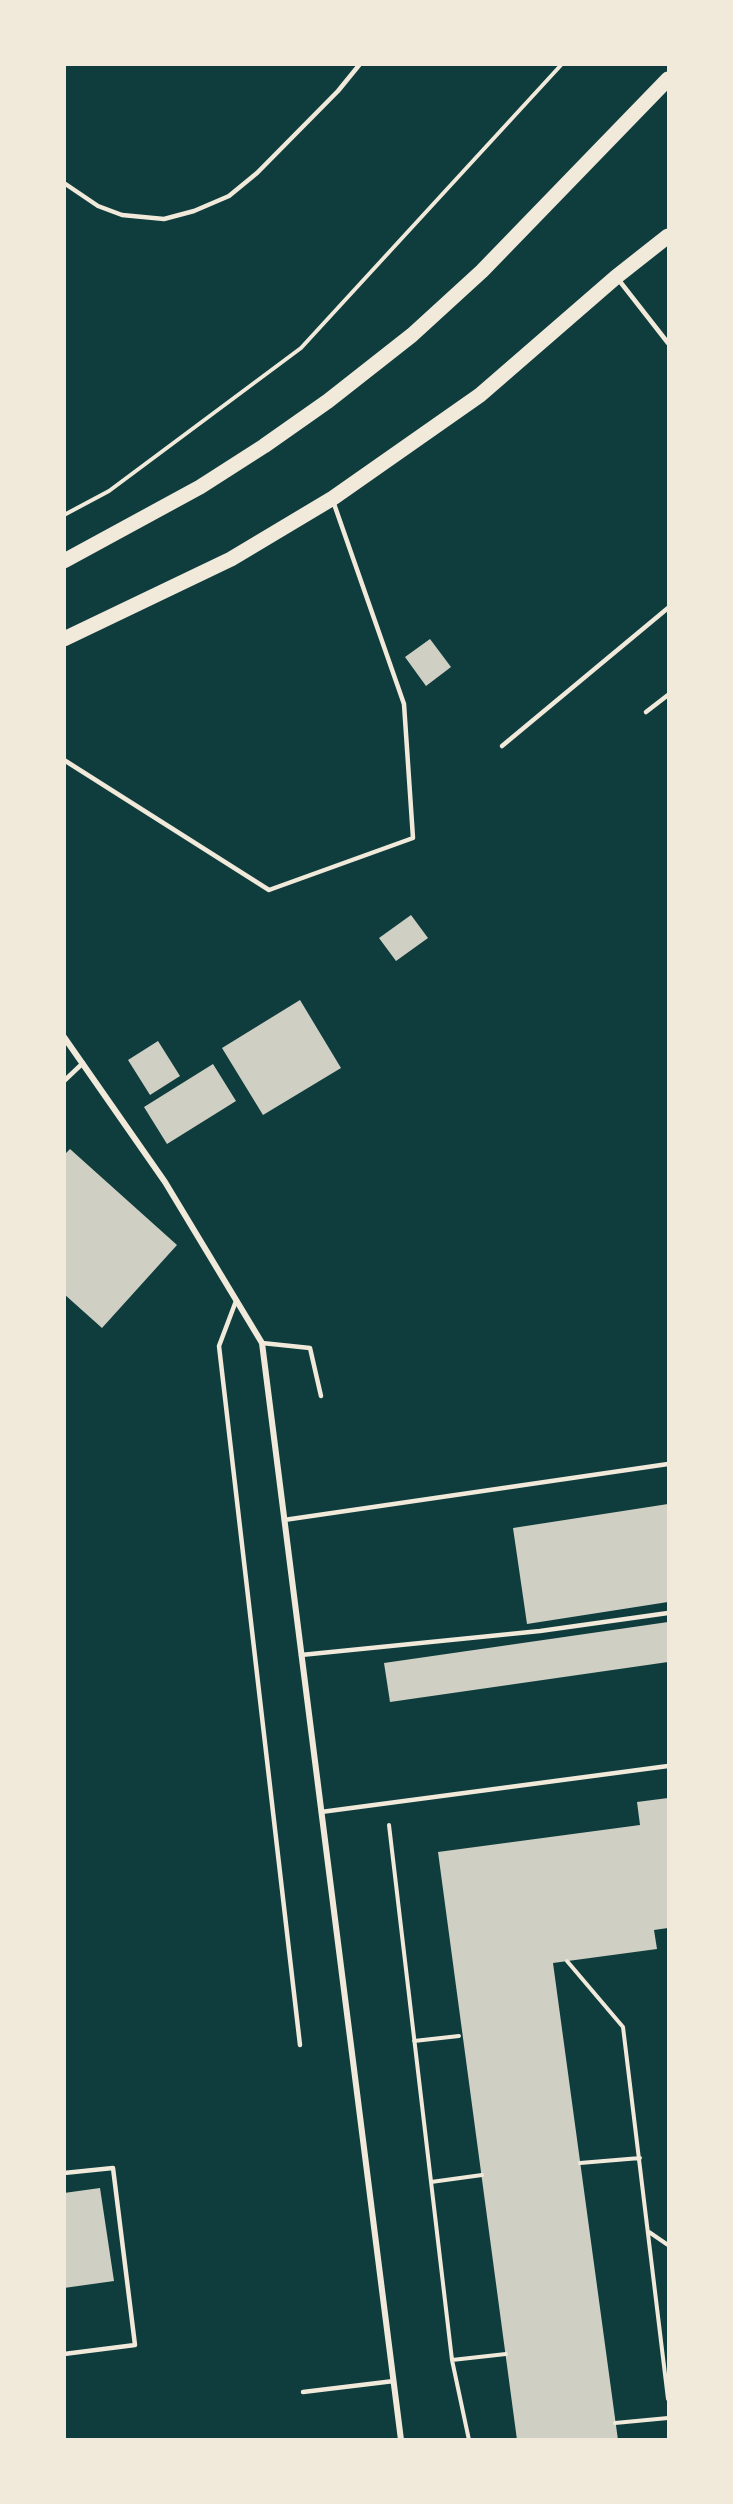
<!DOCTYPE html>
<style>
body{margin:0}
#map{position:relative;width:733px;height:2504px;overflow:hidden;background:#0f3d3e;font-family:Helvetica,sans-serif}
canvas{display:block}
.frame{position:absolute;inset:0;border:66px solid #f1e9da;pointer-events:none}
</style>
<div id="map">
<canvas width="733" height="2504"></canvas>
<div class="frame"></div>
</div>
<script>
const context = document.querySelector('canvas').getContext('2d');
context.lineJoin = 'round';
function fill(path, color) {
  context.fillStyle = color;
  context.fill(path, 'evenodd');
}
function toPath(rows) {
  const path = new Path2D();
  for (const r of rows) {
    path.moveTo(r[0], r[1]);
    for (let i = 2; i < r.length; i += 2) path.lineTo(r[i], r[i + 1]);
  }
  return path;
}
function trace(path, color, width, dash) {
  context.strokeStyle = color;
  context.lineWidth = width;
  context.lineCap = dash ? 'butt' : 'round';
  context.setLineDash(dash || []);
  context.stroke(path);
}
const building = toPath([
 [430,639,451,667,426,686,405,657],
 [411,915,428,938,396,961,379,938],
 [300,1000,341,1068,263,1115,222,1048],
 [158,1041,180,1076,150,1095,128,1060],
 [213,1064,236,1101,167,1144,144,1107],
 [70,1149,177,1245,102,1328,64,1294,64,1155],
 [668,1504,668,1602,527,1624,513,1528],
 [668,1622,668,1662,390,1702,384,1663],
 [668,1798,668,1928,654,1930,657,1949,553,1963,618,2440,517,2440,438,1852,640,1825,637,1802],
 [100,2188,114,2281,64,2288,64,2193]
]);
const path = toPath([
 [64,515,109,491,301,348,562,64],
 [389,1825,452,2360,469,2440],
 [567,1961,623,2027,668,2399],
 [414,2041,459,2036],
 [580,2163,640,2158],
 [431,2182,482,2175],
 [649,2232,668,2245],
 [452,2360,506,2354],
 [615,2423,668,2418]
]);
const service = toPath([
 [64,183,98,206,122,215,164,219,194,211,229,196,257,173,338,91,360,64],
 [618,279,668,343],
 [646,712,668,695],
 [502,746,668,608],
 [64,760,269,890,413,838,404,704,333,501],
 [64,1081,83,1063],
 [236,1301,219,1346,300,2045],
 [262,1343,310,1348,321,1396],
 [284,1520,668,1464],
 [301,1655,540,1631,668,1613],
 [321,1812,668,1766],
 [64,2173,113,2168,135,2345,64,2354],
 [303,2392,394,2381]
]);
const minor = toPath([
 [64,1037,165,1182,262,1343,401,2440]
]);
const primary = toPath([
 [64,561,200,487,264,446,328,401,412,335,482,271,668,79],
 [64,639,231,559,333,498,480,395,616,277,668,236]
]);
fill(building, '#cfcfc3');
trace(path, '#f1e9da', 4);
trace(service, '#f1e9da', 4.5);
trace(minor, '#f1e9da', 6);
trace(primary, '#f1e9da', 15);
</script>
